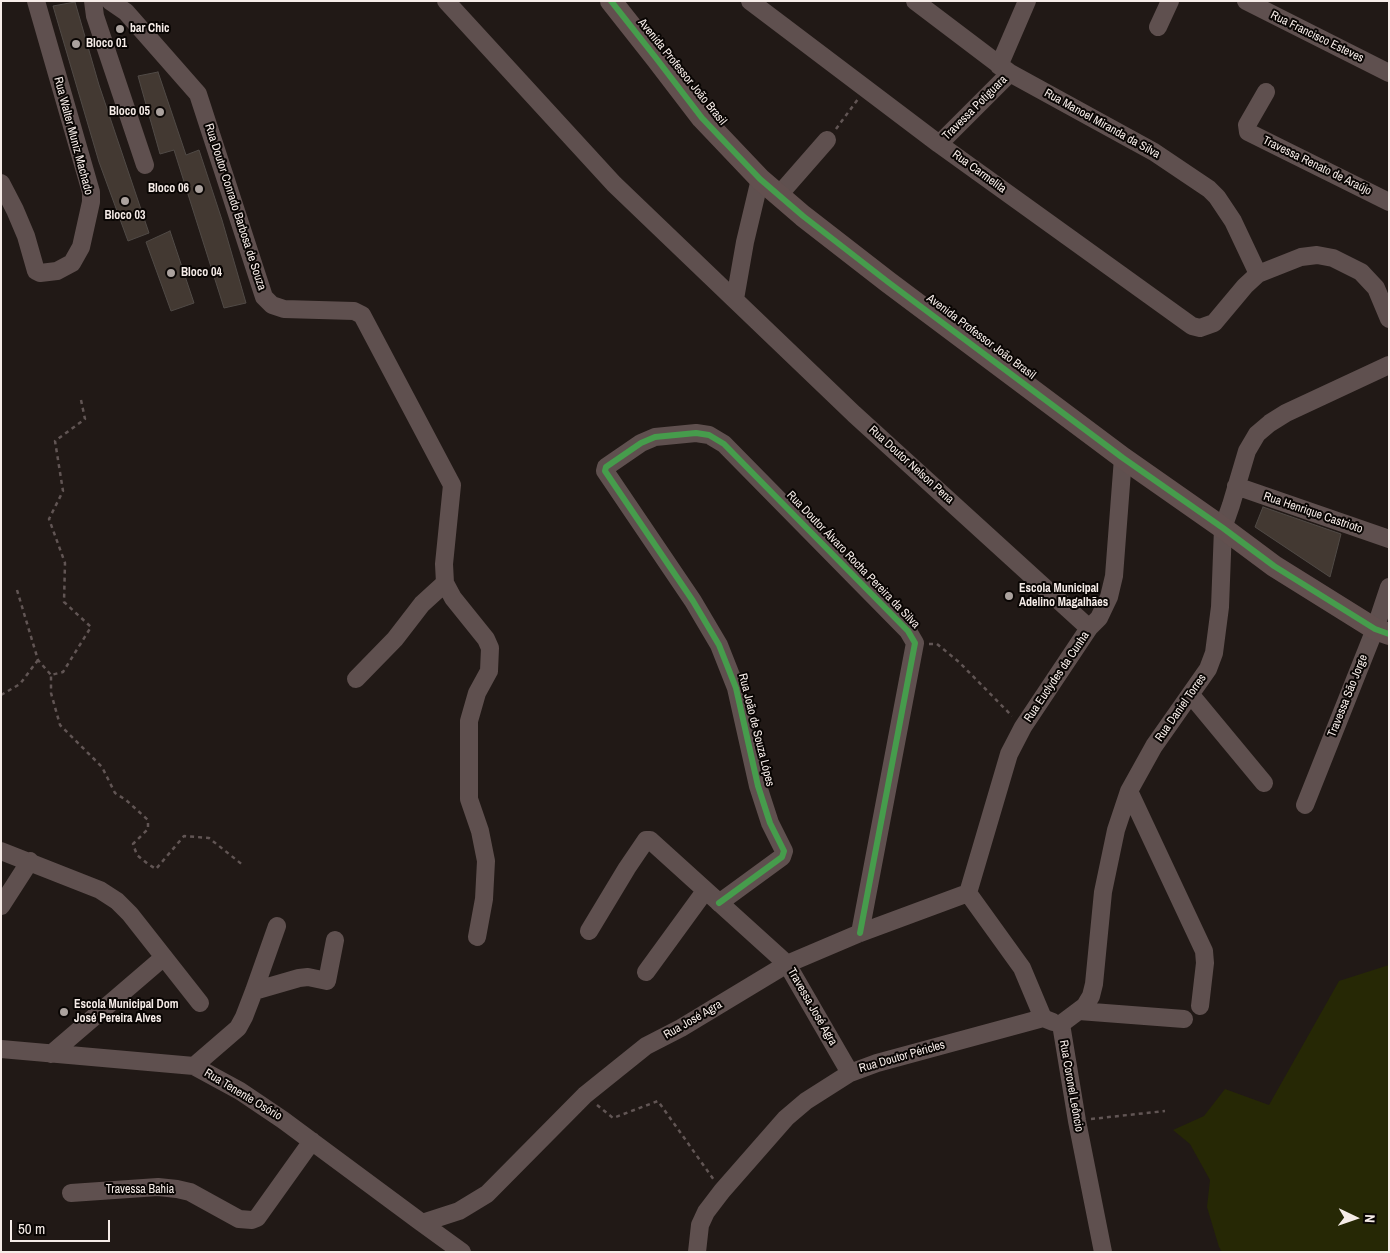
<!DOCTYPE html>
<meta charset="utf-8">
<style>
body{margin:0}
#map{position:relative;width:1390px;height:1253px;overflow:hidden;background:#211916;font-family:"Archivo Narrow",sans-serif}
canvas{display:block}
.frame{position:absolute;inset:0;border:2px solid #f6ece8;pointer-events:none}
.north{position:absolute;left:1330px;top:1193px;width:50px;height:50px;-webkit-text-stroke:4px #090503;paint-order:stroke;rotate:93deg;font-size:14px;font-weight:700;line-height:20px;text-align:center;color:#f6ece8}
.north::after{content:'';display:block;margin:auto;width:18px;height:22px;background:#f6ece8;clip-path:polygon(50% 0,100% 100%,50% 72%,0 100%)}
.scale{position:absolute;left:10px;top:1220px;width:100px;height:22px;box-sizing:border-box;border:2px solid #f6ece8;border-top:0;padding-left:6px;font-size:15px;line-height:18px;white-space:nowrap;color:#f6ece8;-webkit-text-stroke:4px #090503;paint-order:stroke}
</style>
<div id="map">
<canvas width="1390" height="1253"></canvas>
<div class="frame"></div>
<div class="north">N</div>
<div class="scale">50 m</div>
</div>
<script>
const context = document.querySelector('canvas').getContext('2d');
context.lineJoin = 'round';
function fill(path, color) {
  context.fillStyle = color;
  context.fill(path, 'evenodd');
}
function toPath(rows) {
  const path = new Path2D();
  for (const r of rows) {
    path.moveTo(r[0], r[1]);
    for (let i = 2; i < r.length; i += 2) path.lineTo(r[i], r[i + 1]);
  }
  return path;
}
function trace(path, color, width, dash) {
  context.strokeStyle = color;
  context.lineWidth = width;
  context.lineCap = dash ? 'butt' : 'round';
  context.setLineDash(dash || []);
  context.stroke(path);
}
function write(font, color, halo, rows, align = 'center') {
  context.font = font + ' "Archivo Narrow",sans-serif';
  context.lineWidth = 4;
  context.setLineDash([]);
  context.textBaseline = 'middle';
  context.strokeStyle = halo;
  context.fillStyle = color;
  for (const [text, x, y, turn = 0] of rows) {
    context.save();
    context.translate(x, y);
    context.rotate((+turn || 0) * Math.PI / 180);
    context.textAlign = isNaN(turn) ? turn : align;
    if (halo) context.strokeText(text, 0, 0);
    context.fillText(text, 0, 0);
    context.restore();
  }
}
const green = toPath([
 [1389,965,1389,1252,1222,1252,1219,1247,1207,1207,1210,1180,1190,1144,1173,1130,1204,1116,1225,1089,1269,1105,1339,981]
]);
const building = toPath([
 [75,2,99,85,149,233,128,241,99,162,53,6,75,2],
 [158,72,186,155,199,150,222,220,246,303,224,308,174,150,160,154,138,76,158,72],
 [170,231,194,303,171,311,146,242,170,231],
 [1263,507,1341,534,1330,577,1255,527,1263,507]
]);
const path = toPath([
 [836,129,858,99],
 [81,400,85,419,55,441,63,491,49,519,65,563,64,602,91,627,63,672,51,675,51,693,60,725,102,767,115,793,126,800,148,820,148,829,133,844,137,855,148,864,156,869,184,836,209,838,244,866],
 [17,590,38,660,51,675],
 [929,644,937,644,959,662,1012,716],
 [1,695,20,684,38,660],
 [597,1105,613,1118,658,1101,714,1180],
 [1091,1119,1165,1111]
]);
const minor = toPath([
 [93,1,95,16,145,165],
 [110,1,126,12,198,94,264,297,272,305,284,309,354,311,362,315,452,485,444,564,445,583,453,598,486,639,490,648,489,671,477,693,469,721,469,799,480,831,486,861,484,899,477,937],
 [446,1,614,184,854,414,1089,628],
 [750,1,939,144,1192,326,1200,328,1214,323,1245,286,1258,274,1301,257,1317,255,1333,258,1361,272,1376,288,1389,319],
 [915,1,1010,73,1154,152,1209,189,1217,197,1233,221,1258,274],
 [1246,1,1389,73],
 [1158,27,1170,1],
 [999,66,1027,1],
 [1266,92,1247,125,1248,132,1389,202],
 [939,144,1010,73],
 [1,183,15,210,26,236,36,271,40,273,57,271,72,263,81,247,91,202,91,192,36,1],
 [778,196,827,140],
 [735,299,745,242,760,179],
 [1236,486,1389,539],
 [356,679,395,639,422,604,445,583],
 [1191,695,1264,783],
 [1129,791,1204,951,1205,963,1200,1006],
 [1305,805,1375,629,1389,587],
 [1,851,100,890,117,901,130,914,200,1003],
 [968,893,1009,754,1023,727,1089,628,1099,618,1109,597,1114,576,1123,458],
 [968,893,1022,968,1043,1018,1053,1022],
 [719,903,782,857,784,851,770,823,758,786,736,688,719,645,693,601,605,471,606,467,641,443,655,437,696,433,709,435,724,444,908,631,915,643,860,933],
 [1,906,30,861],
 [589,931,627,868,646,840,650,840,787,964,850,1073],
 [646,972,705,891],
 [254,991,299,978,308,977,327,981,335,940],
 [1079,1011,1184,1019],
 [1061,1024,1085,1006,1091,996,1094,984,1103,892,1116,830,1129,791,1154,746,1208,669,1214,653,1220,607,1223,528,1231,505,1247,451,1257,434,1270,423,1286,413,1389,365],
 [1061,1024,1077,1121,1103,1252],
 [1,1049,194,1066,240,1091,283,1120,422,1223,459,1211,487,1194,585,1095,646,1046,681,1028,787,964,860,933,968,893],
 [51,1054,164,957],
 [194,1066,238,1028,244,1017,254,991,277,926],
 [71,1193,158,1187,177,1189,190,1192,239,1219,252,1220,257,1218,312,1141],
 [422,1223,462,1252],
 [697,1252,700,1225,706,1212,722,1191,786,1118,806,1101,850,1073,877,1063,1043,1018]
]);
const major = toPath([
 [611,1,656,58,702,118,760,179,803,216,888,282,1123,458,1223,528,1274,566,1375,629,1389,634]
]);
const cycleway = toPath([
 [611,1,656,58,702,118,760,179,803,216,888,282,1123,458,1223,528,1274,566,1375,629,1389,634],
 [719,903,782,857,784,851,770,823,758,786,736,688,719,645,693,601,605,471,606,467,641,443,655,437,696,433,709,435,724,444,908,631,915,643,860,933]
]);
const markers = [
 [120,29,5,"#aba29e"],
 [76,44,5,"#aba29e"],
 [160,112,5,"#aba29e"],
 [199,189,5,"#aba29e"],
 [125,201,5,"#aba29e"],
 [171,273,5,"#aba29e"],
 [1009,596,5,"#aba29e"],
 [64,1012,5,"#aba29e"]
];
const poiNames = [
 ["bar Chic",130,29],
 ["Bloco 01",86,44],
 ["Bloco 05",150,112,"right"],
 ["Bloco 06",189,189,"right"],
 ["Bloco 03",125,216,"center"],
 ["Bloco 04",181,273],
 ["Escola Municipal",1019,589],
 ["Adelino Magalhães",1019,603],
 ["Escola Municipal Dom",74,1005],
 ["José Pereira Alves",74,1019]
];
const streetNames = [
 ["Rua Francisco Esteves",1317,37,26],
 ["Avenida Professor João Brasil",682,72,51],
 ["Travessa Potiguara",975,108,-45],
 ["Rua Manoel Miranda da Silva",1102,124,29],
 ["Rua Walter Muniz Machado",73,136,75],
 ["Travessa Renato de Araújo",1317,166,26],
 ["Rua Carmelita",979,172,36],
 ["Rua Doutor Conrado Barbosa de Souza",235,207,72],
 ["Avenida Professor João Brasil",981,337,37],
 ["Rua Doutor Nelson Pena",911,465,42],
 ["Rua Henrique Castrioto",1313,513,19],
 ["Rua Doutor Álvaro Rocha Pereira da Silva",853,560,46],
 ["Rua Euclydes da Cunha",1057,677,-56],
 ["Travessa São Jorge",1348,696,-68],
 ["Rua Daniel Torres",1181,708,-55],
 ["Rua João de Souza Lópes",756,730,76],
 ["Travessa José Agra",812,1007,60],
 ["Rua José Agra",693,1020,-30],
 ["Rua Doutor Péricles",902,1057,-16],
 ["Rua Coronel Leôncio",1071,1086,80],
 ["Rua Tenente Osório",243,1095,31],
 ["Travessa Bahia",140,1190]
];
fill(green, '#262805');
fill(building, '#433932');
trace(building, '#504a46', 1);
trace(path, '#615554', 2.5, [4, 4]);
trace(minor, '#5f504f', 18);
trace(major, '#62504f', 22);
trace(cycleway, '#469c4c', 6);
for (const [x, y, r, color] of markers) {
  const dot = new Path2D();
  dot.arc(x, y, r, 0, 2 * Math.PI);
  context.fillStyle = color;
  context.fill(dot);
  trace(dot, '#090503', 2);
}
write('bold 12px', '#f6ece8', '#090503', poiNames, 'left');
write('12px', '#f6ece8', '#090503', streetNames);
</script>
